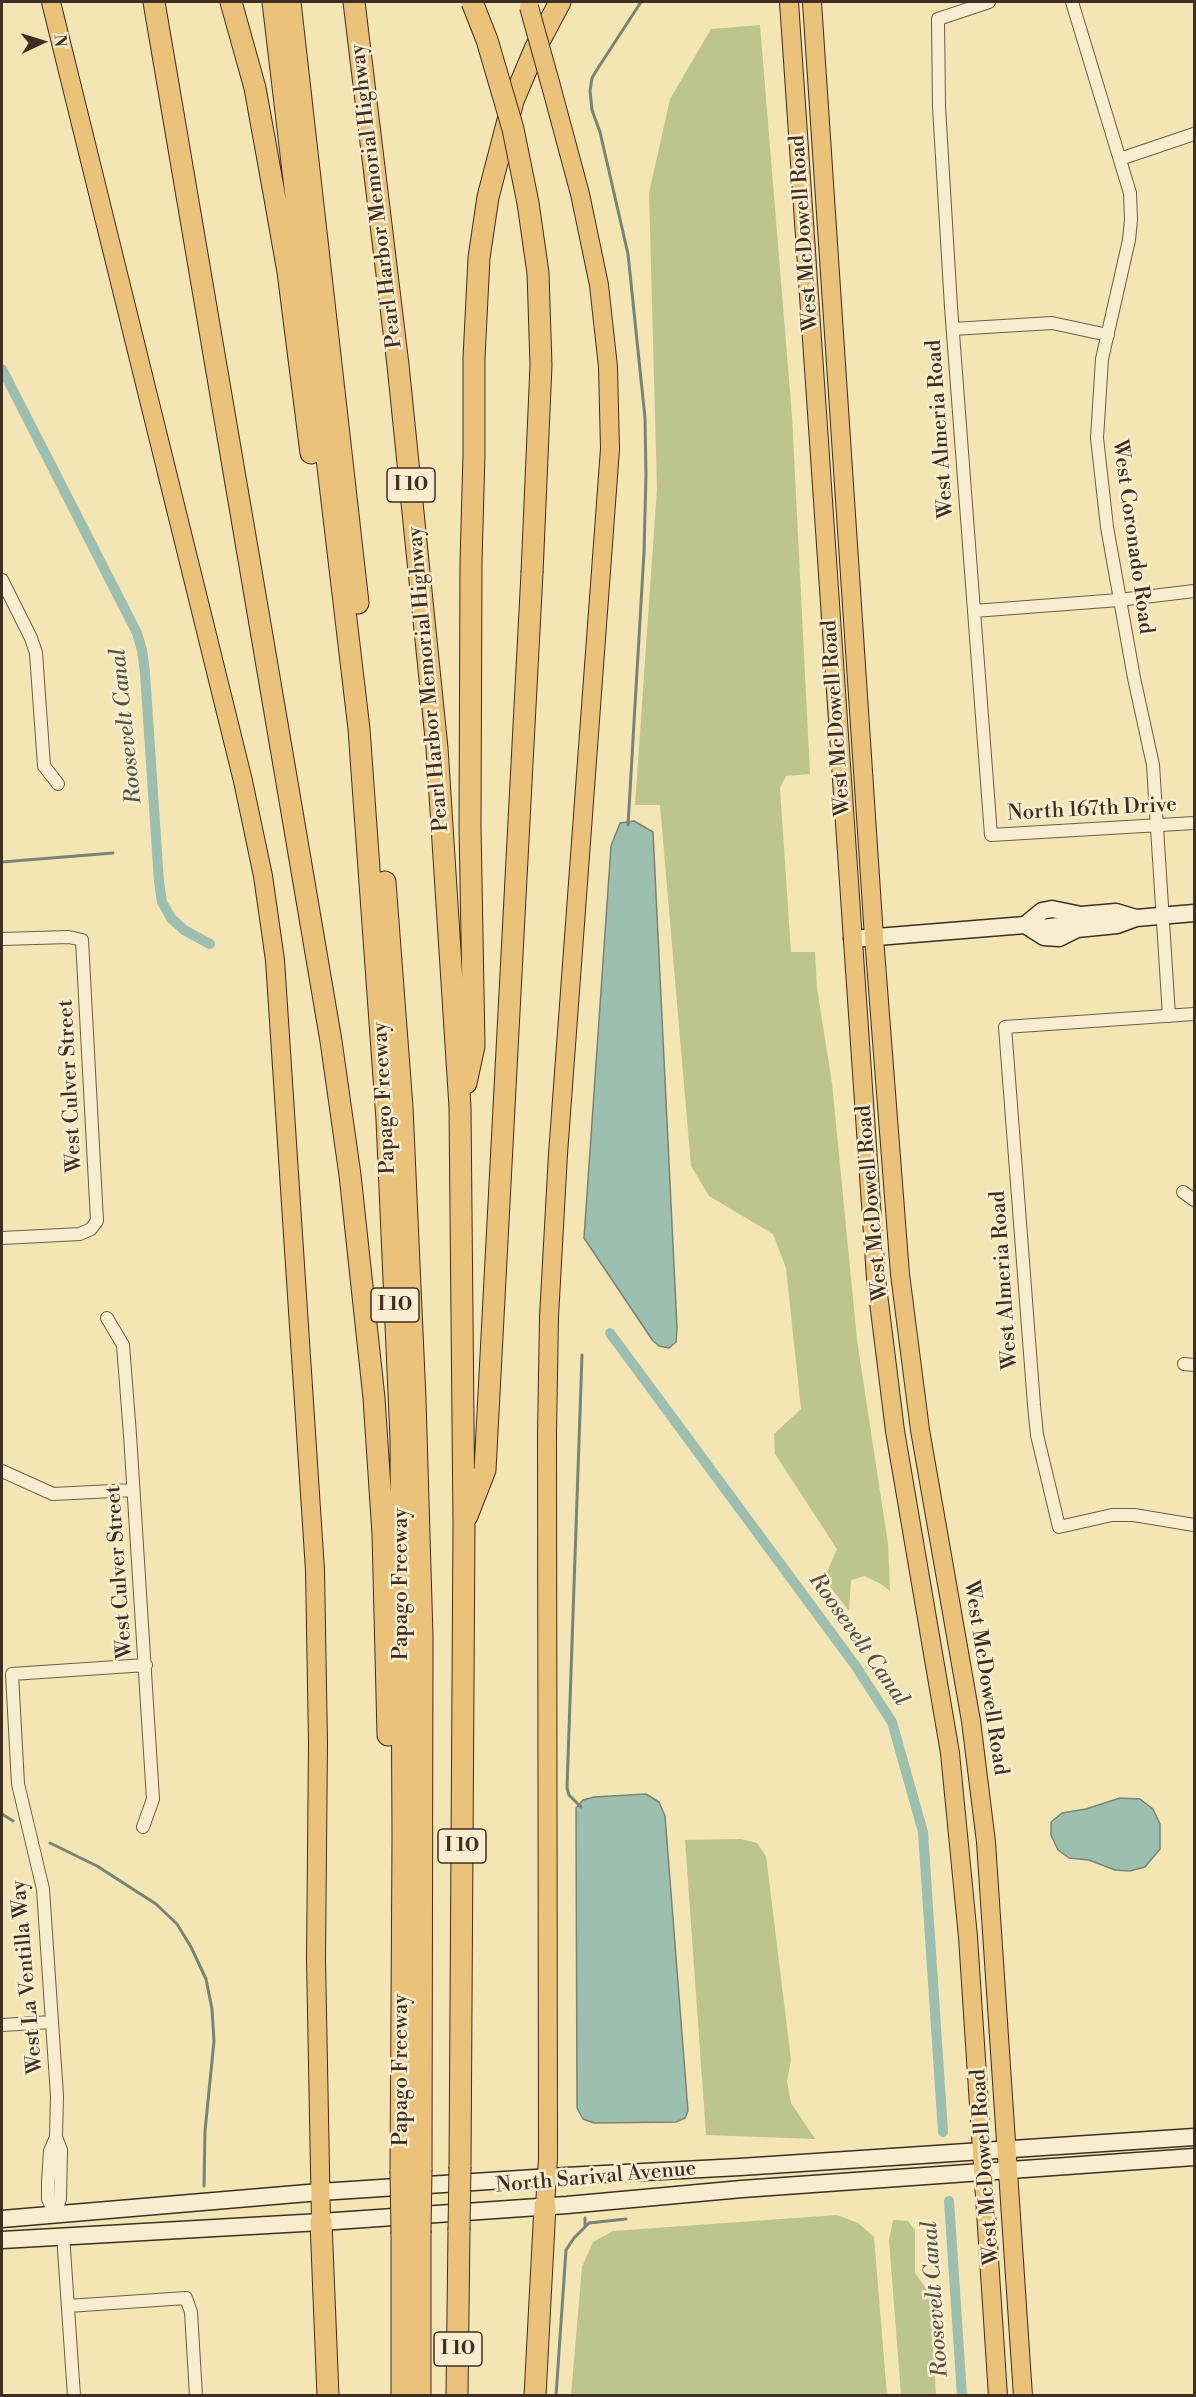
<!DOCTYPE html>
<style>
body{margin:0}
#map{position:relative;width:1196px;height:2397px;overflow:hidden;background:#f4e5b5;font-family:"Libre Bodoni",serif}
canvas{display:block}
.frame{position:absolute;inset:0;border:3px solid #3f2e24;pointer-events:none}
.north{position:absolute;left:12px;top:12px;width:60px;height:60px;-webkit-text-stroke:4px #f8eecf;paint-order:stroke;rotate:86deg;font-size:16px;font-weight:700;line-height:24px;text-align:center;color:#3f2e24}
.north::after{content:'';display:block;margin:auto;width:21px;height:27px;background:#3f2e24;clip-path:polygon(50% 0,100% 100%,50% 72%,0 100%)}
</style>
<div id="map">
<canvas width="1196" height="2397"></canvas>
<div class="frame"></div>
<div class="north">N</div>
</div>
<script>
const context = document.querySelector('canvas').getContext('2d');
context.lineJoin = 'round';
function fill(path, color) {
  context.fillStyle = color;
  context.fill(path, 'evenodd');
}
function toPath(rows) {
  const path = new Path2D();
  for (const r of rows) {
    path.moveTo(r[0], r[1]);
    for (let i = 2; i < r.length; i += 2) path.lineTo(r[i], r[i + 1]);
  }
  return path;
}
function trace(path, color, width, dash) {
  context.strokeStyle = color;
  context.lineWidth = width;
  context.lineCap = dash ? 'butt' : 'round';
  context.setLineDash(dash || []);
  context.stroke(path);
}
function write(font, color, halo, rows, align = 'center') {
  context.font = font + ' "Libre Bodoni",serif';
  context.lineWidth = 5;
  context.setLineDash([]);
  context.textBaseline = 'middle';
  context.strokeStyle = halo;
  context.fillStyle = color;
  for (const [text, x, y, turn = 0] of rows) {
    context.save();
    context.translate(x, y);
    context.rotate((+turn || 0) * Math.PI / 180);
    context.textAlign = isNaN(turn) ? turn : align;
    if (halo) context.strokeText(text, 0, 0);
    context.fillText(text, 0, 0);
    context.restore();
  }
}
const green = toPath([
 [760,25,792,416,810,774,786,776,780,788,791,952,815,952,817,988,832,1083,857,1340,888,1544,890,1591,881,1584,864,1576,851,1580,849,1611,824,1579,837,1549,775,1454,774,1434,801,1409,786,1268,773,1234,709,1196,691,1166,660,805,635,805,657,488,649,193,670,99,711,29],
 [741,1839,757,1843,766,1856,791,2060,787,2081,791,2103,815,2139,706,2135,685,1840],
 [837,2215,858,2223,874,2237,887,2395,571,2395,582,2267,593,2242,613,2231],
 [893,2220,908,2221,915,2230,915,2273,930,2294,936,2395,901,2395,889,2240]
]);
const water = toPath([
 [634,821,653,832,677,1328,676,1342,669,1348,659,1346,653,1341,584,1238,611,846,620,823,634,821],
 [646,1794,659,1802,665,1816,688,2111,685,2118,676,2122,594,2123,583,2119,577,2108,576,1808,583,1800,594,1797,646,1794],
 [1120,1798,1140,1799,1153,1809,1160,1824,1160,1849,1145,1867,1130,1871,1115,1870,1089,1860,1069,1858,1058,1850,1051,1835,1051,1822,1062,1813,1086,1809,1120,1798]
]);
const stream = toPath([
 [628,825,644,552,646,475,645,418,628,254,600,132,592,110,590,91,592,78,598,68,641,2],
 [2,862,113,853],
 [581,1807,569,1795,567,1788,582,1355],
 [2,1814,13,1821],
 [50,1843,97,1866,156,1904,177,1924,191,1947,206,1979,212,2009,214,2041,205,2131,204,2186],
 [585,2225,585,2218],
 [556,2396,566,2250,574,2238,589,2223,626,2219]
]);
const canal = toPath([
 [2,369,137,633,142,650,145,673,159,882,162,902,171,918,184,930,210,944],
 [610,1333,855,1665,892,1722,923,1832,943,2132],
 [949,2201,962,2396]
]);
const street = toPath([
 [989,2,938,19,939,107,951,307,991,835,1194,823],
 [1072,2,1130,193,1131,220,1129,240,1102,359,1097,438,1107,527,1134,678,1153,765,1169,1016],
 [1120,159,1194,134],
 [953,329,1052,323,1108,335],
 [2,580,31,638,36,653,44,766,58,784],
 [974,611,1119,600,1194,591],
 [2,939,69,937,82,940,97,1221,91,1229,80,1234,2,1238],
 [1194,1014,1005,1027,1034,1405,1037,1435,1059,1527,1112,1515,1134,1515,1194,1525],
 [1183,1192,1194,1200],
 [107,1318,123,1345,130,1435,153,1799,143,1827],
 [1184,1364,1194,1365],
 [2,1471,53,1494,133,1490],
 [2,2025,52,2022],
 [55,2215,60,2199,61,2150,56,2137,57,2096,43,1889,18,1784,12,1674,146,1665],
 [55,2215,48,2199,48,2182,50,2151,56,2137],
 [63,2235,74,2396],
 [68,2306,186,2298,191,2312,196,2396]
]);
const secondary = toPath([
 [1025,925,1042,911,1052,909,1081,915,1116,912,1136,918],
 [1033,929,1067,925,1077,929,1076,923],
 [852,939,1025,925,1044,937,1059,938,1077,929,1117,925,1136,918,1194,913],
 [2,2219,320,2192,566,2176,740,2167,1194,2137],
 [2,2240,321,2222,567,2205,742,2189,1194,2157]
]);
const primary = toPath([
 [51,2,243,781,263,876,275,960,315,1570,318,1743,316,1959,321,2222],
 [789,2,876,1278,895,1431,950,1753,968,1937,998,2396],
 [812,2,874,937,900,1274,920,1430,971,1721,986,1842,1023,2396],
 [545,2206,548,2158,547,1434,549,1317,558,1154,610,449,608,367,599,285,580,194,551,86]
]);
const highway = toPath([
 [154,2,331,1041,350,1175,374,1398,383,1534,388,1735],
 [231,2,255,88,274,193,288,272,311,453],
 [273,2,359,729,387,1120,401,1439,403,1837,401,2171],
 [290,2,358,603],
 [354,2,398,365,437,748,460,1107,464,1525,460,2167],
 [385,882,402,1107,415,1399,422,1636,421,2169],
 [466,1083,474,1046,470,826,471,563,474,454,474,358,479,258,488,197,513,101,535,49,560,2],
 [467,1516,485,1470,532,573],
 [321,2222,328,2396],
 [402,2234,402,2396],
 [420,2396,420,2233],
 [457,2396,459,2230],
 [535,2396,545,2206]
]);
const primaryBridge = toPath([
 [529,7,551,86]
]);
const highwayBridge = toPath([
 [472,2,487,40,513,129,528,203,538,273,541,365,532,573],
 [401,2171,402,2234],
 [459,2230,460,2167],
 [420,2233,421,2169]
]);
const shields = [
 [411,485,48],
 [395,1305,48],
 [462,1846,48],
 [458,2349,48]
];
const shieldNames = [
 ["I 10",411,485],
 ["I 10",395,1305],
 ["I 10",462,1846],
 ["I 10",458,2349]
];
const streetNames = [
 ["Pearl Harbor Memorial Highway",377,196,-97],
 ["West McDowell Road",805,233,-94],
 ["West Almeria Road",941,429,-94],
 ["West Coronado Road",1132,537,82],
 ["Pearl Harbor Memorial Highway",429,679,-95],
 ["West McDowell Road",837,718,-94],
 ["North 167th Drive",1092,810,-3],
 ["West Culver Street",71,1086,-93],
 ["Papago Freeway",385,1098,-93],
 ["West McDowell Road",873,1203,-95],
 ["West Almeria Road",1005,1280,-94],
 ["West Culver Street",120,1572,-94],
 ["Papago Freeway",402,1584,-90],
 ["West McDowell Road",985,1678,81],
 ["West La Ventilla Way",28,1977,-95],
 ["Papago Freeway",402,2070,-90],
 ["West McDowell Road",986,2167,-94],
 ["North Sarival Avenue",596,2178,-5]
];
const waterNames = [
 ["Roosevelt Canal",127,726,-96],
 ["Roosevelt Canal",858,1640,55],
 ["Roosevelt Canal",936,2299,-94]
];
fill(green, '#bbc58d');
fill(water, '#9cbfaf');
trace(water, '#778577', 1.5);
trace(stream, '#778577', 3);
trace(canal, '#9cbfaf', 10);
trace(street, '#6c5c48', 14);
trace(secondary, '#3f2e24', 19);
trace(primary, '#3f2e24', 20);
trace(highway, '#3f2e24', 23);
trace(street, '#f8eecf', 12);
trace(secondary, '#f8eecf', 16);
trace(primary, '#eac27a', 18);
trace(highway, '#eac27a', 21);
trace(primaryBridge, '#3f2e24', 20, []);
trace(highwayBridge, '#3f2e24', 23, []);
trace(primaryBridge, '#eac27a', 18);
trace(highwayBridge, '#eac27a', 21);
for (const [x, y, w] of shields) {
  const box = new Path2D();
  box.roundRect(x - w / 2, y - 17, w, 34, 4.5);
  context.fillStyle = '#f8eecf';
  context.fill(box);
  trace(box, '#3f2e24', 1.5);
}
write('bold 20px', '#3f2e24', null, shieldNames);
write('21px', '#3f2e24', '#f8eecf', streetNames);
write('italic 22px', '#565247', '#f8eecf', waterNames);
</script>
